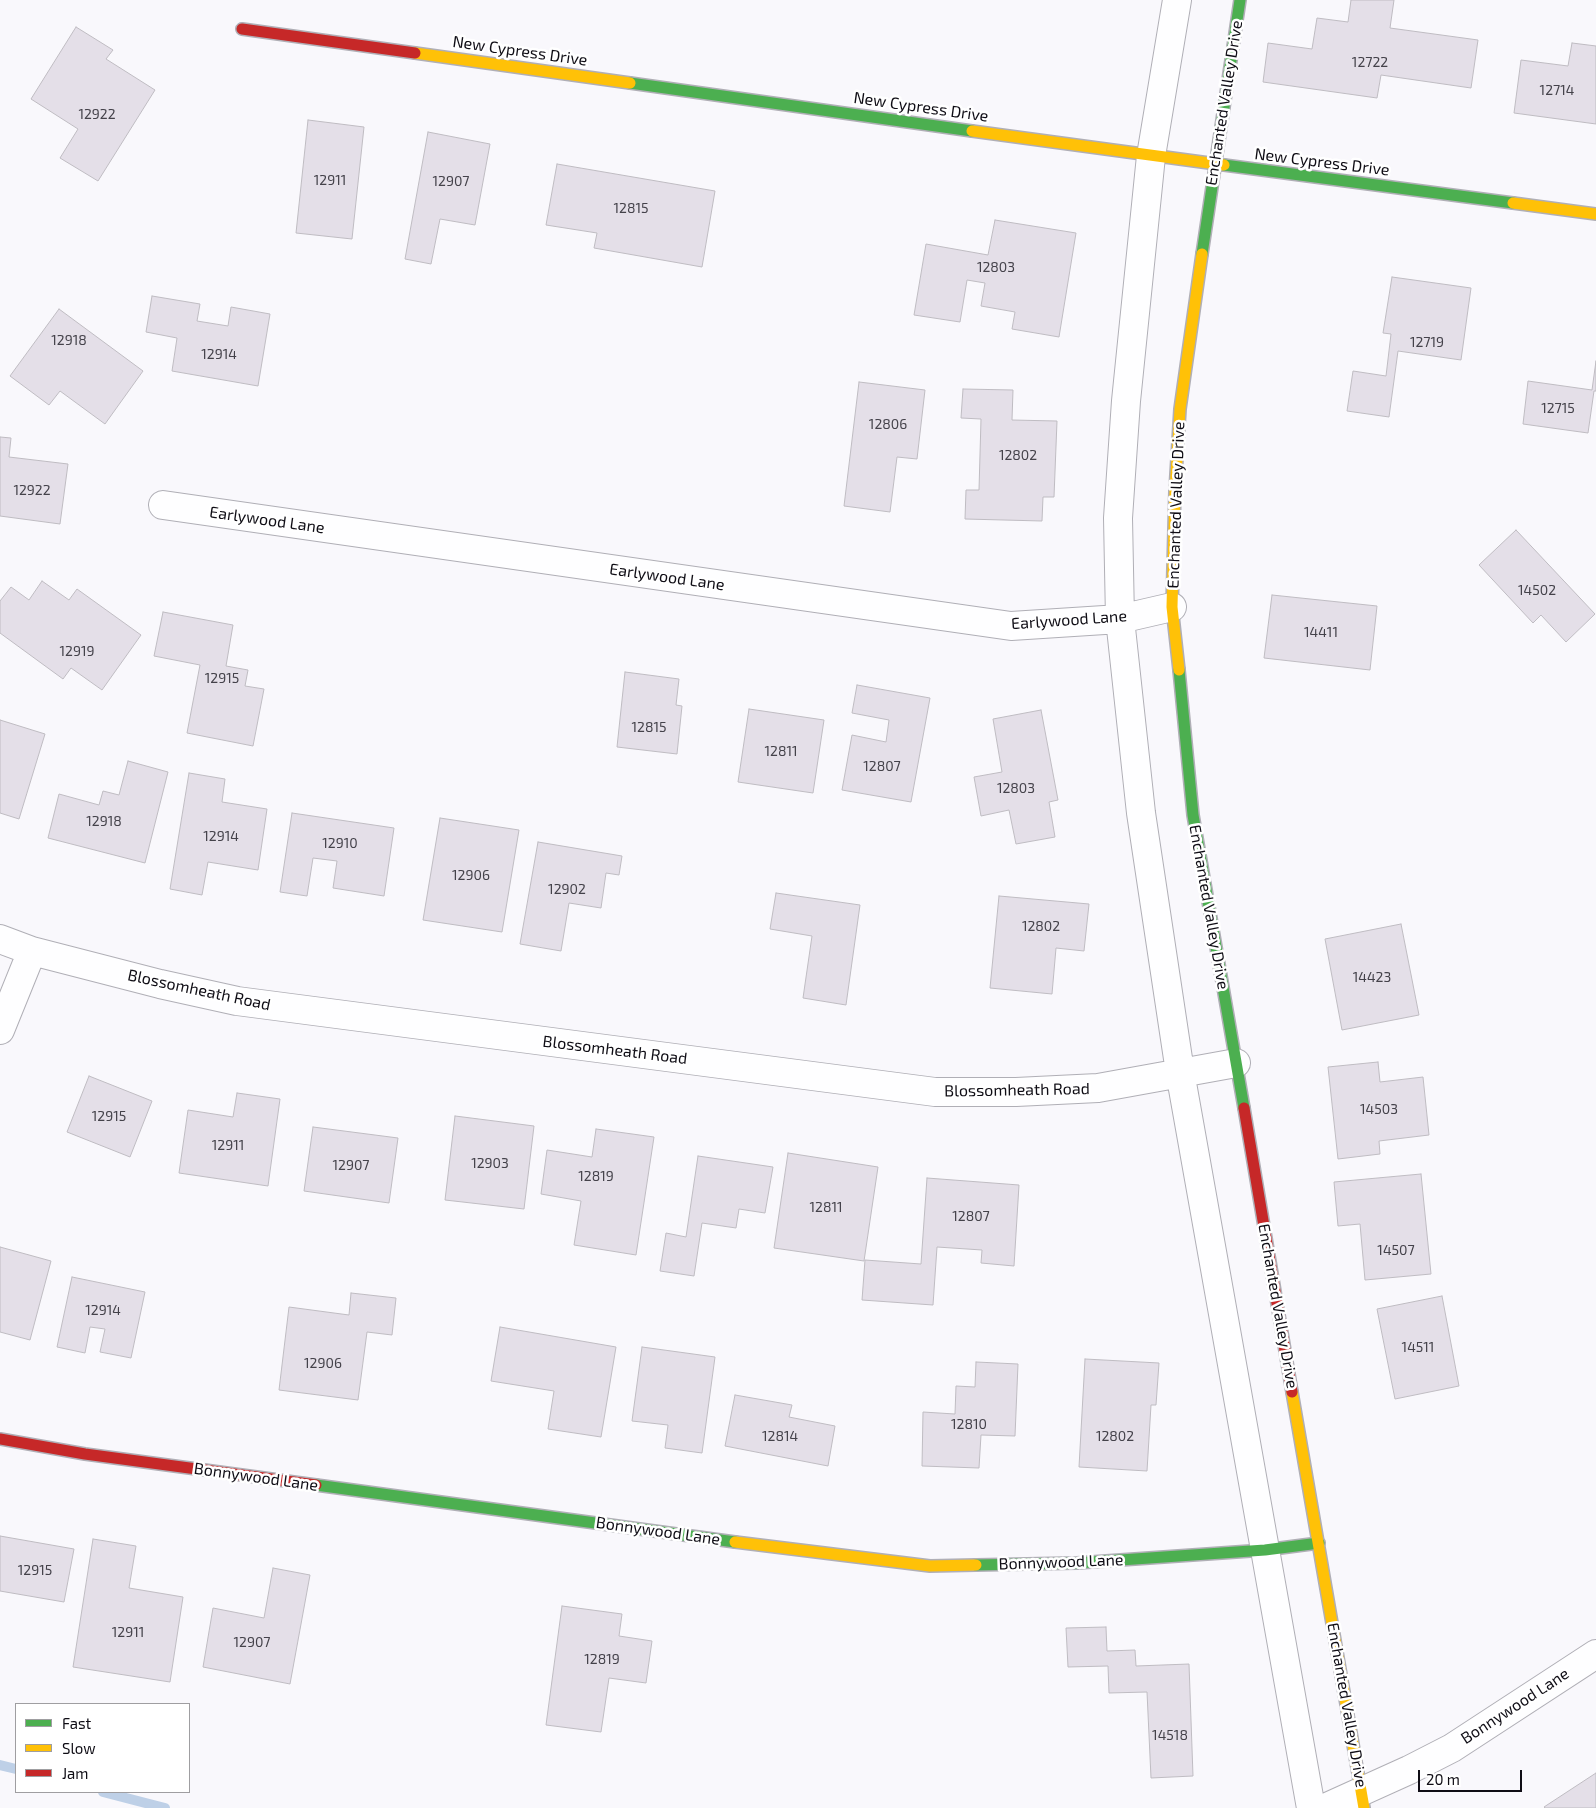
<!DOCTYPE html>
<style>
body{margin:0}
#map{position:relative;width:1596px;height:1808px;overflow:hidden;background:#f9f8fc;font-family:"Exo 2",sans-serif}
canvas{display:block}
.legend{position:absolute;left:15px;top:1703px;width:175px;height:90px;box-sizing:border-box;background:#fff;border:1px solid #9f9ea1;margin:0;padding:6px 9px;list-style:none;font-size:15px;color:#0f0d15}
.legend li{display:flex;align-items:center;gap:10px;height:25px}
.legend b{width:25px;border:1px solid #9f9ea1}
.scale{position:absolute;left:1418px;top:1770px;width:104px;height:22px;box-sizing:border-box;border:2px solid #0f0d15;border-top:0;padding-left:6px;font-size:15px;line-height:18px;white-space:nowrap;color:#0f0d15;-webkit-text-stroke:4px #fff;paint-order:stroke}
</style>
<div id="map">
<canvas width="1596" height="1808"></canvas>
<ul class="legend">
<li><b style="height:6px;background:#4caf50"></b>Fast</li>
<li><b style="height:6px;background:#ffc107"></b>Slow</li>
<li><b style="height:6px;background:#c62828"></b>Jam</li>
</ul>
<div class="scale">20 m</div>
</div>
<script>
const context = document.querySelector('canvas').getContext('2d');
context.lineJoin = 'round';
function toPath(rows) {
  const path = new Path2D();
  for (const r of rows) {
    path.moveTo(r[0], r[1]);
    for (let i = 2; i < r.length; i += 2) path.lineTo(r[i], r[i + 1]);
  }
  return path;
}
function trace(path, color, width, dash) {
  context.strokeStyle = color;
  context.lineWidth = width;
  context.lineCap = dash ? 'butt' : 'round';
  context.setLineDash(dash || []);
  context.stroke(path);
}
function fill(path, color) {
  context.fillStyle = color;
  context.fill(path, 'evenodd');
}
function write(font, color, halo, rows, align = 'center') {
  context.font = font + ' "Exo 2",sans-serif';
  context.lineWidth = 5;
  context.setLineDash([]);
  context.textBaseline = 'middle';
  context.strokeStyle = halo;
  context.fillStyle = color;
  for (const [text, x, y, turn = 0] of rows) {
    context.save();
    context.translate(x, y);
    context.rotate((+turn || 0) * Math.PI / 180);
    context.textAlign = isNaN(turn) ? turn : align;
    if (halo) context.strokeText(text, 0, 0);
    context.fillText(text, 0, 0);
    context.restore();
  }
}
const stream = toPath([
 [0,1765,16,1769],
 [103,1792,165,1808]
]);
const building = toPath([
 [1351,0,1394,0,1390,28,1478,40,1471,88,1381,75,1377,98,1263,82,1268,43,1312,49,1317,18,1348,22,1351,0],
 [76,27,113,50,106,59,155,90,98,181,60,158,78,129,31,99,76,27],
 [1572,43,1596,46,1596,124,1514,113,1521,60,1568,66,1572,43],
 [308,120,364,127,352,239,296,233,308,120],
 [428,132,490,144,475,225,440,219,431,264,405,259,428,132],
 [557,164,715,191,702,267,594,248,597,233,546,225,557,164],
 [995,220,1076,233,1059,337,1012,329,1015,312,981,306,985,283,967,280,960,322,914,315,926,244,988,255,995,220],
 [1392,277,1471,288,1461,360,1398,351,1389,417,1347,411,1353,371,1386,376,1391,334,1383,333,1392,277],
 [152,296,200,304,197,321,228,326,231,307,270,314,258,386,172,371,177,338,146,332,152,296],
 [59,309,143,371,105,424,60,391,49,405,10,376,59,309],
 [1596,361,1596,391,1594,391,1588,433,1523,424,1528,381,1592,390,1596,361],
 [859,382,925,390,917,459,897,457,890,512,844,506,859,382],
 [963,389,1013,390,1012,420,1057,421,1054,497,1043,497,1042,521,965,519,966,490,979,490,981,419,961,418,963,389],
 [0,437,11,438,9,457,68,464,60,524,0,516,0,437],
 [1516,530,1595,614,1566,642,1541,615,1533,623,1479,565,1516,530],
 [42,581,69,600,77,589,141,635,102,690,71,668,63,679,0,633,0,601,11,587,29,600,42,581],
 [1272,595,1377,606,1370,670,1264,658,1272,595],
 [163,612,233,625,226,666,248,670,245,686,264,689,253,746,187,733,200,665,154,656,163,612],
 [625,672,679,679,676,705,682,706,677,754,617,747,625,672],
 [857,685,930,698,911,802,842,790,852,735,886,742,889,720,852,713,857,685],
 [749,709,824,720,813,793,738,782,749,709],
 [1041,710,1058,800,1049,802,1055,837,1016,844,1009,810,981,816,974,777,1002,772,993,719,1041,710],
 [0,720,45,734,19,819,0,813,0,720],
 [128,761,168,772,145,863,48,838,59,794,99,805,103,791,119,795,128,761],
 [189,773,225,779,222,802,267,809,258,870,208,862,202,895,170,889,189,773],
 [292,813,394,828,384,896,333,888,337,861,313,858,307,896,280,892,292,813],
 [440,818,519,830,502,932,423,920,440,818],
 [538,842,622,856,619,875,606,873,601,908,569,903,561,951,520,944,538,842],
 [776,893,860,905,846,1005,803,998,812,936,770,929,776,893],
 [999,896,1089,904,1084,951,1056,948,1052,994,990,988,999,896],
 [1401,924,1419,1015,1342,1030,1325,939,1401,924],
 [1378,1062,1380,1082,1423,1077,1429,1135,1379,1141,1380,1154,1338,1159,1328,1067,1378,1062],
 [89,1076,152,1101,130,1157,67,1132,89,1076],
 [237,1093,280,1099,268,1186,179,1173,188,1110,233,1117,237,1093],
 [455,1116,534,1126,524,1209,445,1200,455,1116],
 [313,1127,398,1138,389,1203,304,1191,313,1127],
 [596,1129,654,1137,636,1255,574,1245,581,1201,541,1194,547,1150,592,1157,596,1129],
 [788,1153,878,1167,864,1261,774,1248,788,1153],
 [698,1156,773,1167,765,1213,739,1209,736,1228,702,1223,694,1276,660,1271,666,1233,686,1237,698,1156],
 [1421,1174,1431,1274,1365,1280,1360,1224,1338,1226,1334,1182,1421,1174],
 [927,1178,1019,1185,1014,1266,981,1263,982,1250,937,1247,933,1305,862,1300,865,1260,921,1264,927,1178],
 [0,1247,51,1261,30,1340,0,1332,0,1247],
 [72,1277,145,1292,131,1358,100,1352,105,1329,90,1327,85,1353,57,1347,72,1277],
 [351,1293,396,1298,392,1335,367,1332,358,1400,279,1390,289,1307,349,1315,351,1293],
 [1442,1296,1459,1386,1395,1399,1377,1309,1442,1296],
 [500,1327,616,1347,601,1437,548,1429,554,1391,491,1381,500,1327],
 [642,1347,715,1357,702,1453,665,1448,668,1425,632,1421,642,1347],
 [1085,1359,1159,1363,1156,1405,1151,1405,1147,1471,1079,1467,1085,1359],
 [976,1362,1018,1364,1015,1436,981,1435,979,1468,922,1466,923,1412,955,1414,956,1386,975,1387,976,1362],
 [735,1395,792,1405,789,1417,835,1426,828,1466,725,1446,735,1395],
 [0,1536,74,1549,64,1602,0,1591,0,1536],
 [93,1539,136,1546,129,1588,183,1597,170,1682,73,1667,93,1539],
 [273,1568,310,1575,290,1684,203,1667,213,1608,264,1618,273,1568],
 [562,1606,622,1614,619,1636,652,1641,646,1683,609,1678,601,1732,546,1725,562,1606],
 [1106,1627,1107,1651,1135,1650,1136,1666,1189,1664,1193,1776,1151,1778,1147,1692,1109,1693,1108,1666,1068,1667,1066,1628,1106,1627],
 [1596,1773,1596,1808,1545,1808,1544,1807,1596,1773]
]);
const street = toPath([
 [1177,0,1151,156,1126,401,1118,518,1120,619,1141,813,1180,1072,1311,1808],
 [163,505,1011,626,1120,619,1172,607],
 [0,939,32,951,160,984,237,1001,935,1092,1016,1092,1098,1088,1236,1063],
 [0,1030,32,951],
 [1325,1808,1409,1770,1452,1748,1596,1654]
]);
const fast = toPath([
 [630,83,972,131],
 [1224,165,1513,203],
 [1202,254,1240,0],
 [1179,670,1193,815,1244,1108],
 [316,1485,735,1542],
 [976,1565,1077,1563,1265,1550,1319,1543]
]);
const slow = toPath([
 [415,53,630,83],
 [972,131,1224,165],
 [1513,203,1596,214],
 [1179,670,1172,607,1175,491,1180,409,1202,254],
 [1292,1392,1364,1808],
 [735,1542,930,1566,976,1565]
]);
const jam = toPath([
 [242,29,415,53],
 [1244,1108,1292,1392],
 [0,1439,85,1454,316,1485]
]);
const numberNames = [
 ["12722",1370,62],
 ["12714",1557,90],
 ["12922",97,114],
 ["12911",330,180],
 ["12907",451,181],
 ["12815",631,208],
 ["12803",996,267],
 ["12918",69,340],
 ["12719",1427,342],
 ["12914",219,354],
 ["12715",1558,408],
 ["12806",888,424],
 ["12802",1018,455],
 ["12922",32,490],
 ["14502",1537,590],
 ["14411",1321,632],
 ["12919",77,651],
 ["12915",222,678],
 ["12815",649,727],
 ["12811",781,751],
 ["12807",882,766],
 ["12803",1016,788],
 ["12918",104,821],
 ["12914",221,836],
 ["12910",340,843],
 ["12906",471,875],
 ["12902",567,889],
 ["12802",1041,926],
 ["14423",1372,977],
 ["14503",1379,1109],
 ["12915",109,1116],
 ["12911",228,1145],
 ["12903",490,1163],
 ["12907",351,1165],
 ["12819",596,1176],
 ["12811",826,1207],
 ["12807",971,1216],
 ["14507",1396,1250],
 ["12914",103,1310],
 ["14511",1418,1347],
 ["12906",323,1363],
 ["12810",969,1424],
 ["12814",780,1436],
 ["12802",1115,1436],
 ["12915",35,1570],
 ["12911",128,1632],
 ["12907",252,1642],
 ["12819",602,1659],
 ["14518",1170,1735]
];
const streetNames = [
 ["New Cypress Drive",520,51,8],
 ["Enchanted Valley Drive",1224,103,-81],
 ["New Cypress Drive",921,107,8],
 ["New Cypress Drive",1322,162,7],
 ["Enchanted Valley Drive",1176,505,-88],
 ["Earlywood Lane",267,520,8],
 ["Earlywood Lane",667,577,8],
 ["Earlywood Lane",1069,620,-4],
 ["Enchanted Valley Drive",1209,907,80],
 ["Blossomheath Road",199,990,12],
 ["Blossomheath Road",615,1050,7],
 ["Blossomheath Road",1017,1090,-1],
 ["Enchanted Valley Drive",1278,1306,80],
 ["Bonnywood Lane",256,1477,8],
 ["Bonnywood Lane",658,1531,8],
 ["Bonnywood Lane",1061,1562,-2],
 ["Enchanted Valley Drive",1347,1705,80],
 ["Bonnywood Lane",1515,1706,-33]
];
trace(stream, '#bed0e7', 10);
fill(building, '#e4dfe8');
trace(building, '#bfbcc2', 1);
trace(street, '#b0afb6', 30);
trace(fast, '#b0afb6', 14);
trace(slow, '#b0afb6', 14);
trace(jam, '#b0afb6', 14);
trace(street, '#fefeff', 28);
trace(fast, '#4caf50', 11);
trace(slow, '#ffc107', 11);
trace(jam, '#c62828', 11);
write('14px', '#44424a', null, numberNames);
write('16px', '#0f0d15', '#fff', streetNames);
</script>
